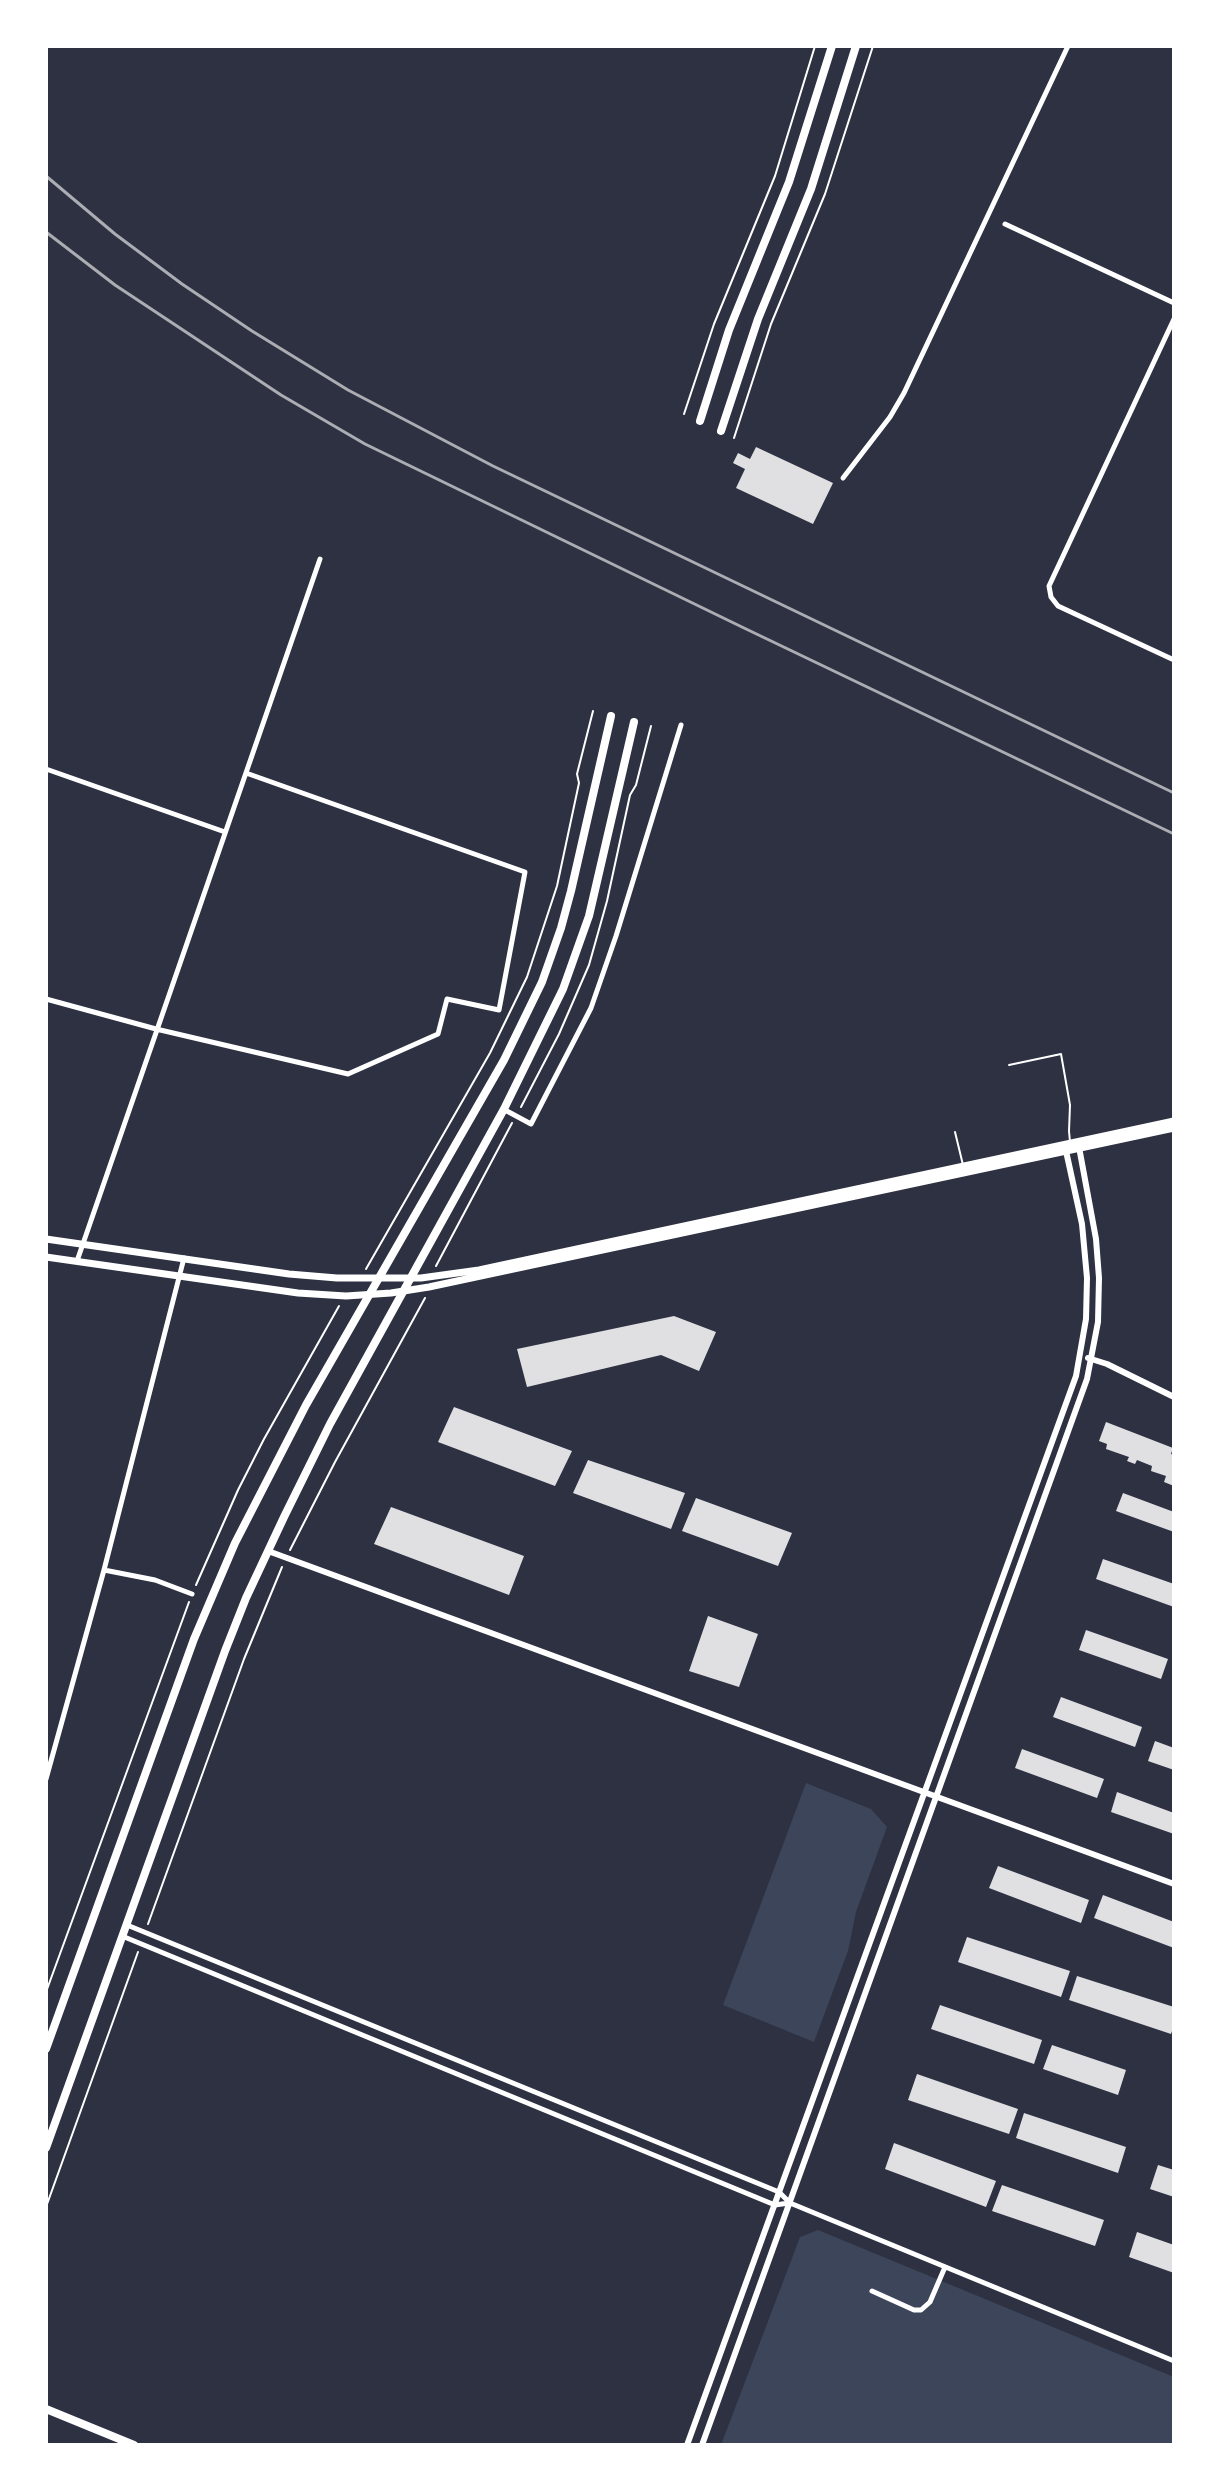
<!DOCTYPE html>
<style>
body{margin:0}
#map{position:relative;width:1220px;height:2491px;overflow:hidden;background:#2d3142;font-family:"Open Sans",sans-serif}
canvas{display:block}
.frame{position:absolute;inset:0;border:48px solid #fff;pointer-events:none}
</style>
<div id="map">
<canvas width="1220" height="2491"></canvas>
<div class="frame"></div>
</div>
<script>
const context = document.querySelector('canvas').getContext('2d');
context.lineJoin = 'round';
function fill(path, color) {
  context.fillStyle = color;
  context.fill(path, 'evenodd');
}
function toPath(rows) {
  const path = new Path2D();
  for (const r of rows) {
    path.moveTo(r[0], r[1]);
    for (let i = 2; i < r.length; i += 2) path.lineTo(r[i], r[i + 1]);
  }
  return path;
}
function trace(path, color, width, dash) {
  context.strokeStyle = color;
  context.lineWidth = width;
  context.lineCap = dash ? 'butt' : 'round';
  context.setLineDash(dash || []);
  context.stroke(path);
}
const green = toPath([
 [806,1783,871,1809,887,1827,856,1912,848,1951,814,2042,723,2005],
 [818,2230,1174,2377,1174,2445,721,2445,800,2237]
]);
const building = toPath([
 [756,447,833,483,813,524,736,488,745,469,733,463,738,453,750,459],
 [674,1316,716,1332,699,1371,661,1355,527,1387,517,1349],
 [454,1407,572,1451,555,1486,438,1442],
 [1106,1422,1173,1448,1171,1454,1174,1455,1174,1486,1164,1482,1166,1476,1151,1471,1152,1466,1137,1460,1135,1464,1127,1461,1129,1457,1106,1449,1107,1444,1099,1441],
 [588,1460,685,1493,671,1529,573,1493],
 [1123,1493,1174,1512,1174,1532,1116,1511],
 [696,1498,792,1533,778,1566,682,1531],
 [391,1507,524,1556,509,1595,374,1544],
 [1103,1559,1174,1584,1174,1607,1096,1579],
 [708,1616,758,1634,739,1687,689,1671],
 [1086,1630,1168,1659,1161,1679,1079,1650],
 [1061,1697,1142,1727,1135,1747,1053,1717],
 [1155,1741,1174,1748,1174,1770,1148,1761],
 [1022,1749,1104,1779,1097,1798,1015,1768],
 [1117,1792,1174,1813,1174,1834,1111,1812],
 [998,1866,1089,1900,1081,1923,989,1888],
 [1103,1895,1174,1922,1174,1948,1094,1918],
 [967,1937,1070,1971,1061,1997,958,1962],
 [1077,1976,1174,2007,1174,2025,1171,2034,1069,2000],
 [940,2005,1042,2040,1034,2064,931,2029],
 [1052,2045,1126,2070,1118,2095,1043,2069],
 [917,2074,1018,2109,1009,2134,908,2100],
 [1024,2113,1126,2147,1118,2173,1016,2138],
 [894,2143,996,2181,986,2207,885,2169],
 [1158,2165,1174,2170,1174,2197,1150,2189],
 [1002,2185,1104,2220,1095,2246,992,2211],
 [1137,2232,1174,2245,1174,2273,1129,2257]
]);
const path = toPath([
 [684,414,714,324,775,176,815,46],
 [734,438,771,324,825,194,873,46],
 [521,1107,559,1034,589,965,607,901,630,795,636,785,651,726],
 [436,1266,512,1123],
 [366,1269,490,1053,527,977,557,886,579,783,577,774,593,711],
 [290,1550,335,1462,425,1298],
 [196,1585,238,1490,264,1439,339,1306],
 [148,1924,244,1659,282,1567],
 [46,1992,189,1602],
 [46,2207,138,1952]
]);
const service = toPath([
 [1009,1065,1061,1054,1070,1105,1069,1131,1070,1142],
 [955,1132,963,1165]
]);
const minor = toPath([
 [1005,224,1174,303],
 [1174,319,1049,586,1051,597,1058,606,1174,660],
 [843,478,890,417,904,393,1068,46],
 [46,769,225,832],
 [46,999,156,1029,348,1074,438,1034,447,999,499,1010,525,872,246,773],
 [505,1110,531,1124,591,1008,616,936,681,725],
 [77,1261,320,559],
 [104,1570,155,1580,192,1594],
 [46,1779,104,1570,184,1258],
 [127,1925,779,2192,790,2203,1174,2361],
 [122,1936,775,2205,789,2203],
 [872,2291,914,2310,921,2310,930,2302,945,2267]
]);
const tertiary = toPath([
 [1088,1358,1107,1364,1174,1397],
 [268,1551,1174,1884],
 [687,2445,1076,1376,1086,1319,1087,1278,1082,1224,1066,1151,1067,1149],
 [702,2445,1087,1379,1098,1322,1099,1278,1096,1239,1079,1147]
]);
const secondary = toPath([
 [46,1239,289,1274,337,1278,421,1278,479,1270,1174,1121],
 [46,1257,298,1293,346,1296,391,1293,429,1287,1174,1128]
]);
const primary = toPath([
 [700,421,729,330,789,182,832,46],
 [721,431,758,319,811,189,856,46],
 [46,2049,194,1639,235,1543,306,1405,504,1060,542,982,561,928,571,891,611,716],
 [46,2148,225,1651,246,1598,284,1517,330,1424,504,1109,563,989,589,916,634,722],
 [46,2409,134,2445]
]);
const rail = toPath([
 [46,176,115,234,182,284,252,331,348,390,493,466,1174,793],
 [46,232,115,285,281,395,365,444,744,628,1174,834]
]);
fill(green, '#3c4559');
fill(building, '#e0e0e3');
trace(path, '#fff', 2);
trace(service, '#fff', 2);
trace(minor, '#fff', 5);
trace(tertiary, '#fff', 6);
trace(secondary, '#fff', 7);
trace(primary, '#fff', 8);
trace(rail, '#abadb3', 3);
</script>
